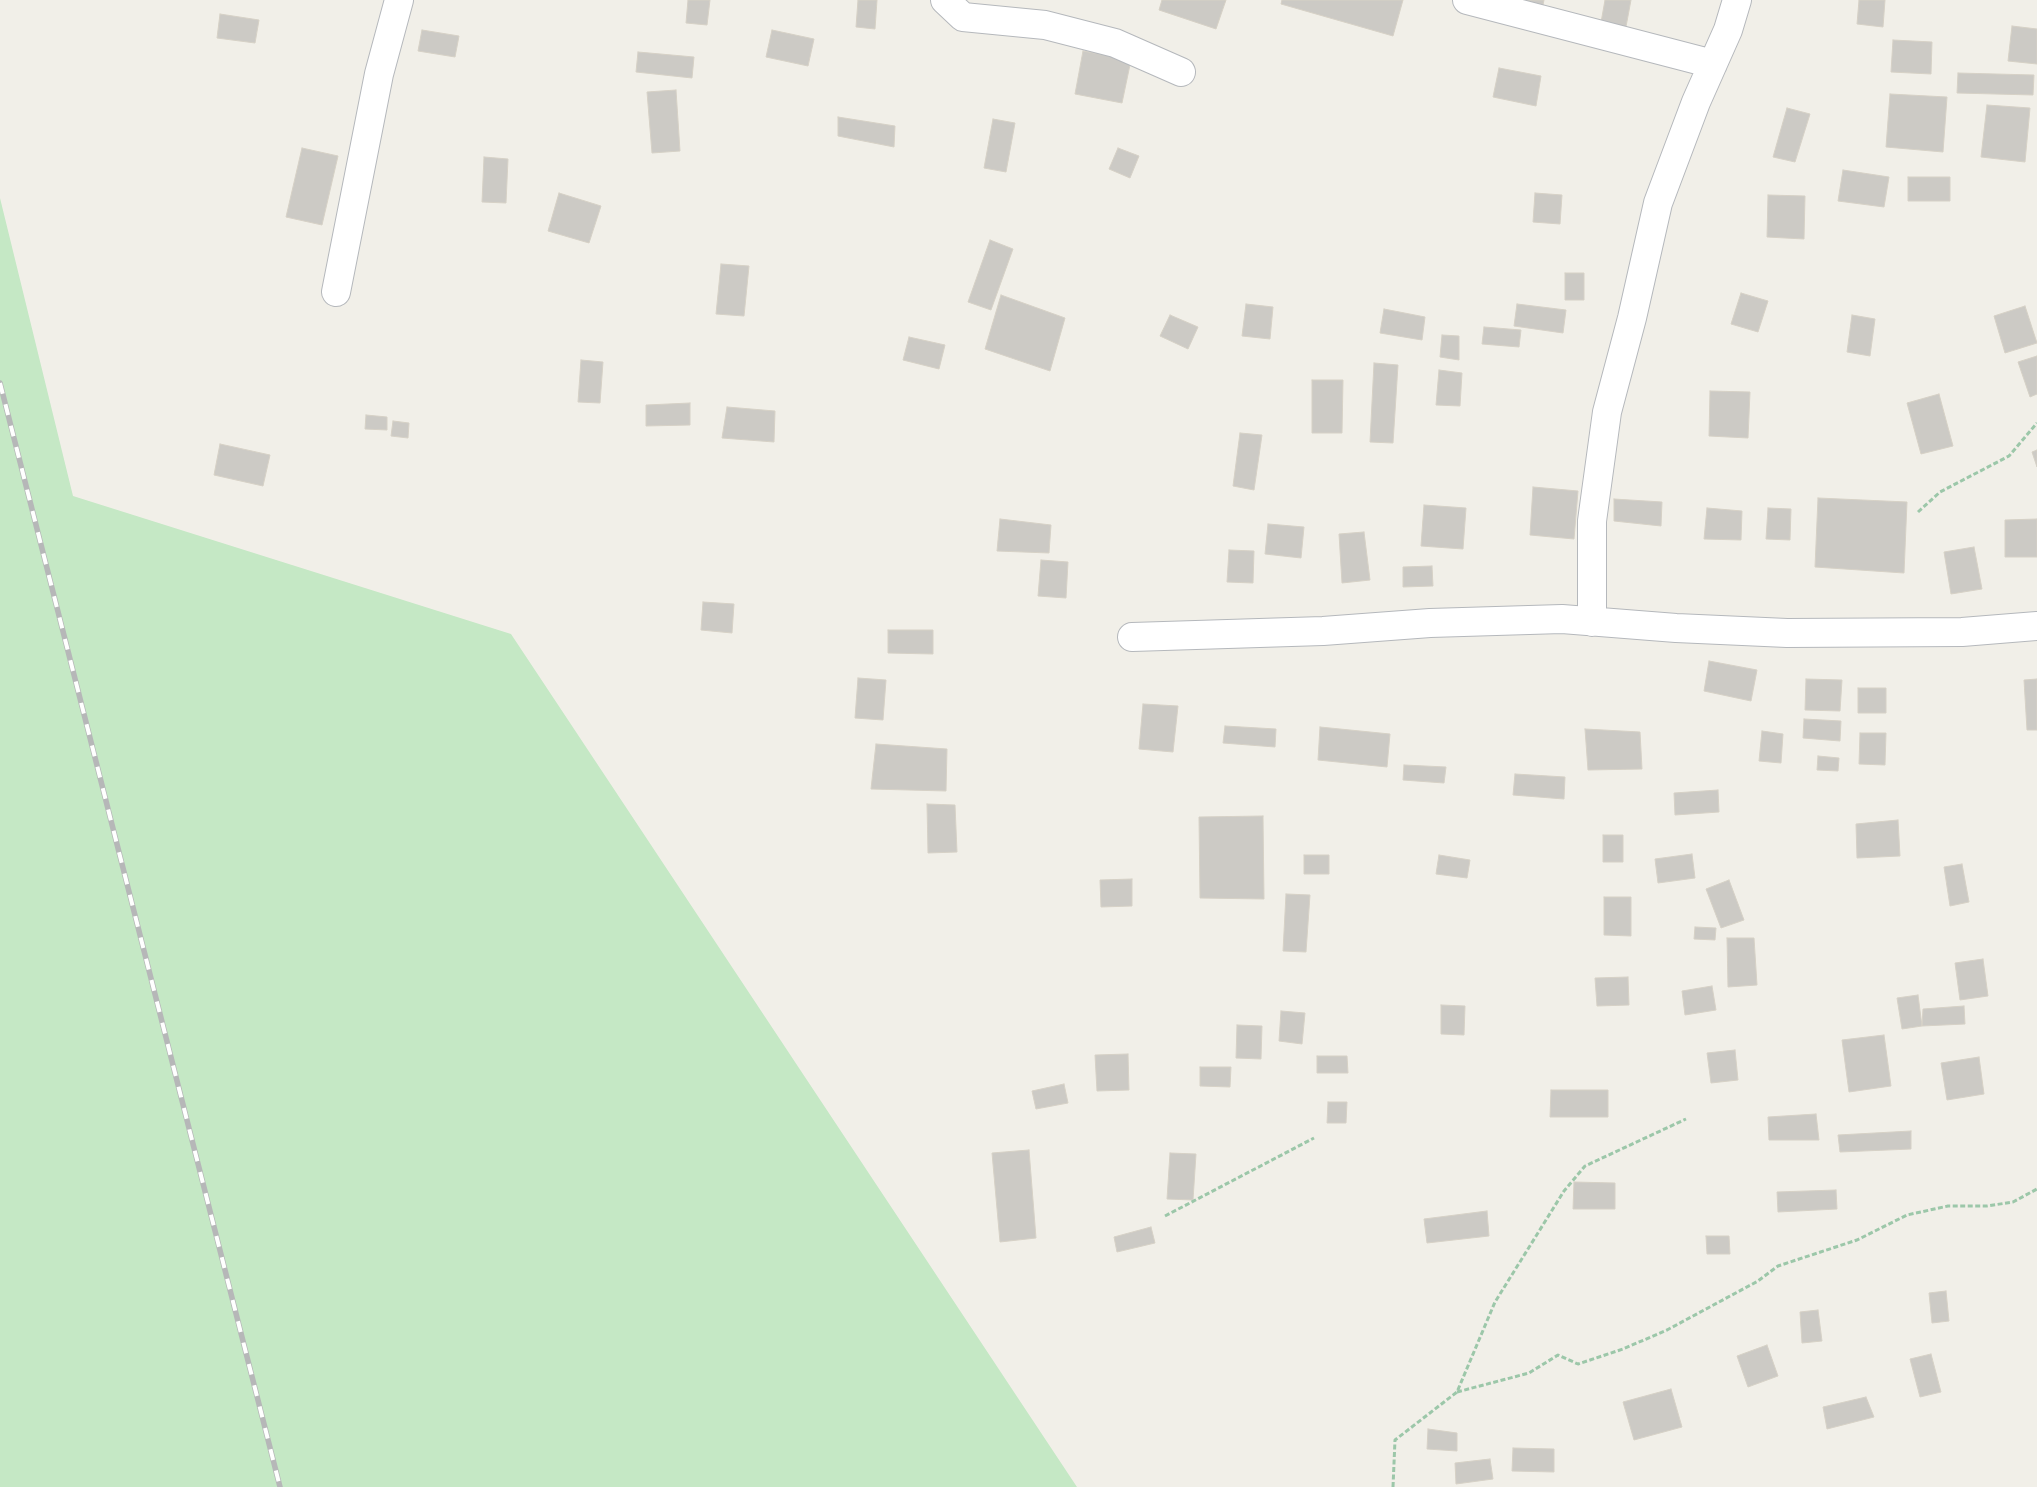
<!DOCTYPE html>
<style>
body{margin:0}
canvas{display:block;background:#f1efe8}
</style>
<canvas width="2037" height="1487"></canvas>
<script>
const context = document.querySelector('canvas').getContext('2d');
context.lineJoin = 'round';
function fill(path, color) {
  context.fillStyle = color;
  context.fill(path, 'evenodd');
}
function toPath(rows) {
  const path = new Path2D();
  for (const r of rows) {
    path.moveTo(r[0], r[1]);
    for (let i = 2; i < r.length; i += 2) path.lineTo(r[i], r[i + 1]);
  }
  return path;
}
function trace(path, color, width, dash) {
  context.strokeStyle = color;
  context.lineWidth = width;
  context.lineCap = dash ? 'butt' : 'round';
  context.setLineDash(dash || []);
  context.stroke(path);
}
const green = toPath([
 [0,198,73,496,511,634,1077,1487,0,1487]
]);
const building = toPath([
 [688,0,710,0,707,25,686,23,688,0],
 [858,0,877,0,875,29,856,27,858,0],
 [1162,0,1226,0,1216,29,1159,10,1162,0],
 [1282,0,1403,0,1393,36,1281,4,1282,0],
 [1523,0,1544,0,1543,5,1523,0],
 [1605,0,1631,0,1625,32,1600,28,1605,0],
 [1859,0,1885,0,1883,27,1857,24,1859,0],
 [220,14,259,20,255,43,217,38,220,14],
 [2012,26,2037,29,2037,64,2008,61,2012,26],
 [422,30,459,36,455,57,418,51,422,30],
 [772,30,814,39,808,66,766,57,772,30],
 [1893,40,1932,42,1931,74,1891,72,1893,40],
 [1083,51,1131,60,1122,103,1075,94,1083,51],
 [638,52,694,57,692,78,636,72,638,52],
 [1499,68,1541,76,1536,106,1493,97,1499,68],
 [1958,73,2034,75,2033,95,1957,93,1958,73],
 [676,90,680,151,652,153,647,92,676,90],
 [1890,94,1947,97,1943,152,1886,147,1890,94],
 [1987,105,2030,108,2025,162,1981,157,1987,105],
 [1787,108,1810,114,1795,162,1773,157,1787,108],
 [838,117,895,126,894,147,838,136,838,117],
 [993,119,1015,123,1006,172,984,168,993,119],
 [302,148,338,156,322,225,286,217,302,148],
 [1118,148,1139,156,1130,178,1109,169,1118,148],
 [484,157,508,159,506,203,482,202,484,157],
 [1843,170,1889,177,1884,207,1838,201,1843,170],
 [1908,177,1950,177,1950,201,1908,201,1908,177],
 [559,193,601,206,589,243,548,231,559,193],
 [1535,193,1562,195,1560,224,1533,222,1535,193],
 [1768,195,1805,196,1804,239,1767,237,1768,195],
 [990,240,1013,249,991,310,968,302,990,240],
 [721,264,749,266,744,316,716,314,721,264],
 [1565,273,1584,273,1584,300,1565,300,1565,273],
 [1741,293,1768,301,1758,332,1731,324,1741,293],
 [1001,295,1065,318,1050,371,985,349,1001,295],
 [1246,304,1273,307,1270,339,1242,336,1246,304],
 [1517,304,1566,310,1563,333,1514,326,1517,304],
 [2025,306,2037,343,2005,353,1994,316,2025,306],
 [1384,309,1425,317,1422,340,1380,333,1384,309],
 [1170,315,1198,327,1188,349,1160,336,1170,315],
 [1852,315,1875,319,1870,356,1847,352,1852,315],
 [1484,327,1521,330,1519,347,1482,344,1484,327],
 [1442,335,1459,336,1459,360,1440,357,1442,335],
 [909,337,945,345,939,369,903,360,909,337],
 [2037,356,2037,394,2030,397,2018,362,2037,356],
 [581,360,603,362,600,403,578,402,581,360],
 [1374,363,1398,365,1393,443,1370,442,1374,363],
 [1439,370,1462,373,1460,406,1436,405,1439,370],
 [1312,380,1343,380,1342,433,1312,433,1312,380],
 [1710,391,1750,392,1748,438,1709,436,1710,391],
 [1939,394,1953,446,1921,454,1907,403,1939,394],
 [690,403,690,425,646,426,646,405,690,403],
 [727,407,775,411,774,442,722,438,727,407],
 [366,415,387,417,387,430,365,429,366,415],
 [393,421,409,423,408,438,391,436,393,421],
 [1240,433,1262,435,1254,490,1233,486,1240,433],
 [220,444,270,455,263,486,214,475,220,444],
 [2037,450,2037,467,2032,452,2037,450],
 [1533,487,1578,491,1574,539,1530,535,1533,487],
 [1818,498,1907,502,1904,573,1815,567,1818,498],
 [1614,499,1662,502,1661,526,1614,521,1614,499],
 [1424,505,1466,508,1463,549,1421,546,1424,505],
 [1707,508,1742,511,1741,540,1704,539,1707,508],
 [1768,508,1791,509,1790,540,1766,539,1768,508],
 [1000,519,1051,525,1049,553,997,551,1000,519],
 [2037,519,2037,557,2005,557,2005,520,2037,519],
 [1268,524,1304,527,1301,558,1265,554,1268,524],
 [1364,532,1370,580,1342,583,1339,534,1364,532],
 [1974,547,1982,589,1951,594,1944,552,1974,547],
 [1229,550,1254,551,1253,583,1227,582,1229,550],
 [1041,560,1068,562,1066,598,1038,596,1041,560],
 [1432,566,1433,586,1403,587,1403,567,1432,566],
 [703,602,734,604,732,633,701,630,703,602],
 [888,630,933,630,933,654,888,653,888,630],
 [1709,661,1757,670,1751,701,1704,691,1709,661],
 [858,678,886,680,883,720,855,718,858,678],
 [1806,679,1842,680,1840,711,1805,710,1806,679],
 [2037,679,2037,730,2027,730,2024,680,2037,679],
 [1858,688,1886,688,1886,713,1858,713,1858,688],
 [1143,704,1178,706,1173,752,1139,749,1143,704],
 [1804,719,1841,721,1840,741,1803,738,1804,719],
 [1225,726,1276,729,1275,747,1223,743,1225,726],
 [1320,727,1390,734,1387,767,1318,760,1320,727],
 [1585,729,1640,732,1642,769,1588,770,1585,729],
 [1762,731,1783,734,1781,763,1759,761,1762,731],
 [1860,733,1886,733,1885,765,1859,764,1860,733],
 [876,744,947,749,946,791,871,789,876,744],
 [1818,756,1839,758,1838,771,1817,770,1818,756],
 [1404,765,1446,767,1444,783,1403,780,1404,765],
 [1515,774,1565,777,1564,799,1513,795,1515,774],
 [1718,790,1719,812,1675,815,1674,793,1718,790],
 [927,804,955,805,957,852,928,853,927,804],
 [1263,816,1264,899,1200,898,1199,817,1263,816],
 [1898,820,1900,856,1857,858,1856,824,1898,820],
 [1603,835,1623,835,1623,862,1603,862,1603,835],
 [1692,854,1695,878,1658,883,1655,859,1692,854],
 [1304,855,1329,855,1329,874,1304,874,1304,855],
 [1439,855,1470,860,1467,878,1436,874,1439,855],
 [1962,864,1969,902,1950,906,1944,867,1962,864],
 [1132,879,1132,906,1101,907,1100,880,1132,879],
 [1729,880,1744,920,1721,928,1706,889,1729,880],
 [1286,894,1310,895,1306,952,1283,951,1286,894],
 [1604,897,1631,897,1631,936,1604,935,1604,897],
 [1695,927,1716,928,1715,940,1694,939,1695,927],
 [1727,938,1754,938,1757,985,1728,987,1727,938],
 [1983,959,1988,996,1960,1000,1955,963,1983,959],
 [1628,977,1629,1005,1597,1006,1595,978,1628,977],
 [1712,986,1716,1010,1685,1015,1682,991,1712,986],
 [1918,995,1922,1026,1902,1029,1897,998,1918,995],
 [1441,1005,1465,1006,1464,1035,1441,1034,1441,1005],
 [1964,1006,1965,1024,1922,1026,1923,1009,1964,1006],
 [1281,1011,1305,1013,1302,1044,1279,1041,1281,1011],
 [1237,1025,1262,1026,1261,1059,1236,1058,1237,1025],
 [1884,1035,1891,1086,1849,1092,1842,1040,1884,1035],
 [1735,1050,1738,1080,1711,1083,1707,1053,1735,1050],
 [1128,1054,1129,1090,1097,1091,1095,1055,1128,1054],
 [1317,1056,1347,1056,1348,1073,1317,1073,1317,1056],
 [1979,1057,1984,1094,1947,1100,1941,1063,1979,1057],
 [1200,1067,1231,1067,1230,1087,1200,1086,1200,1067],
 [1064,1084,1068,1103,1036,1109,1032,1091,1064,1084],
 [1551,1090,1608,1090,1608,1117,1550,1117,1551,1090],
 [1328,1102,1347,1102,1346,1123,1327,1123,1328,1102],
 [1816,1114,1819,1140,1769,1140,1768,1117,1816,1114],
 [1911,1131,1911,1149,1840,1152,1838,1135,1911,1131],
 [1029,1150,1036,1238,1000,1242,992,1153,1029,1150],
 [1170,1153,1196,1154,1193,1200,1167,1199,1170,1153],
 [1574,1182,1615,1183,1615,1209,1573,1209,1574,1182],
 [1836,1190,1837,1209,1778,1212,1777,1192,1836,1190],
 [1487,1211,1489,1236,1427,1243,1424,1219,1487,1211],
 [1151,1227,1155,1243,1117,1252,1114,1237,1151,1227],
 [1706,1236,1729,1236,1730,1254,1707,1254,1706,1236],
 [1946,1291,1949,1321,1932,1323,1929,1293,1946,1291],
 [1818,1310,1822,1341,1802,1343,1800,1312,1818,1310],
 [1767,1345,1778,1376,1748,1387,1737,1356,1767,1345],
 [1931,1354,1941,1392,1920,1397,1910,1359,1931,1354],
 [1671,1389,1682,1427,1634,1440,1623,1402,1671,1389],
 [1866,1397,1874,1417,1827,1429,1823,1407,1866,1397],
 [1428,1429,1457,1433,1457,1451,1427,1449,1428,1429],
 [1513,1448,1554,1449,1554,1472,1512,1471,1513,1448],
 [1490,1459,1493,1479,1456,1484,1455,1463,1490,1459]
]);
const path = toPath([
 [1918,512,1940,492,2009,456,2037,423],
 [1165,1216,1314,1138],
 [1457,1392,1529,1373,1558,1355,1578,1364,1623,1349,1667,1330,1758,1281,1778,1266,1857,1240,1907,1215,1948,1206,1987,1206,2013,1202,2037,1189],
 [1393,1487,1395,1440,1457,1392,1495,1302,1564,1191,1585,1166,1686,1119]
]);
const minor = toPath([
 [945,0,963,17,1045,25,1115,43,1181,72],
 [1467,0,1713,64],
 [336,292,379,74,399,0],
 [1592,622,1592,521,1607,412,1632,318,1658,203,1696,102,1728,30,1737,0],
 [1132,637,1323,631,1430,623,1562,619,1676,628,1787,633,1962,632,2037,626]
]);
const rail = toPath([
 [0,383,280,1487]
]);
fill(green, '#c5e8c5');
fill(building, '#cccac5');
trace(building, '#d6d1c6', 1);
trace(minor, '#b5b8bc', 30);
trace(path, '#9cc7a9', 3, [5, 2.5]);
trace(minor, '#fff', 28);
trace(rail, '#b6b7b8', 5.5);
trace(rail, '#fff', 4, [11]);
</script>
